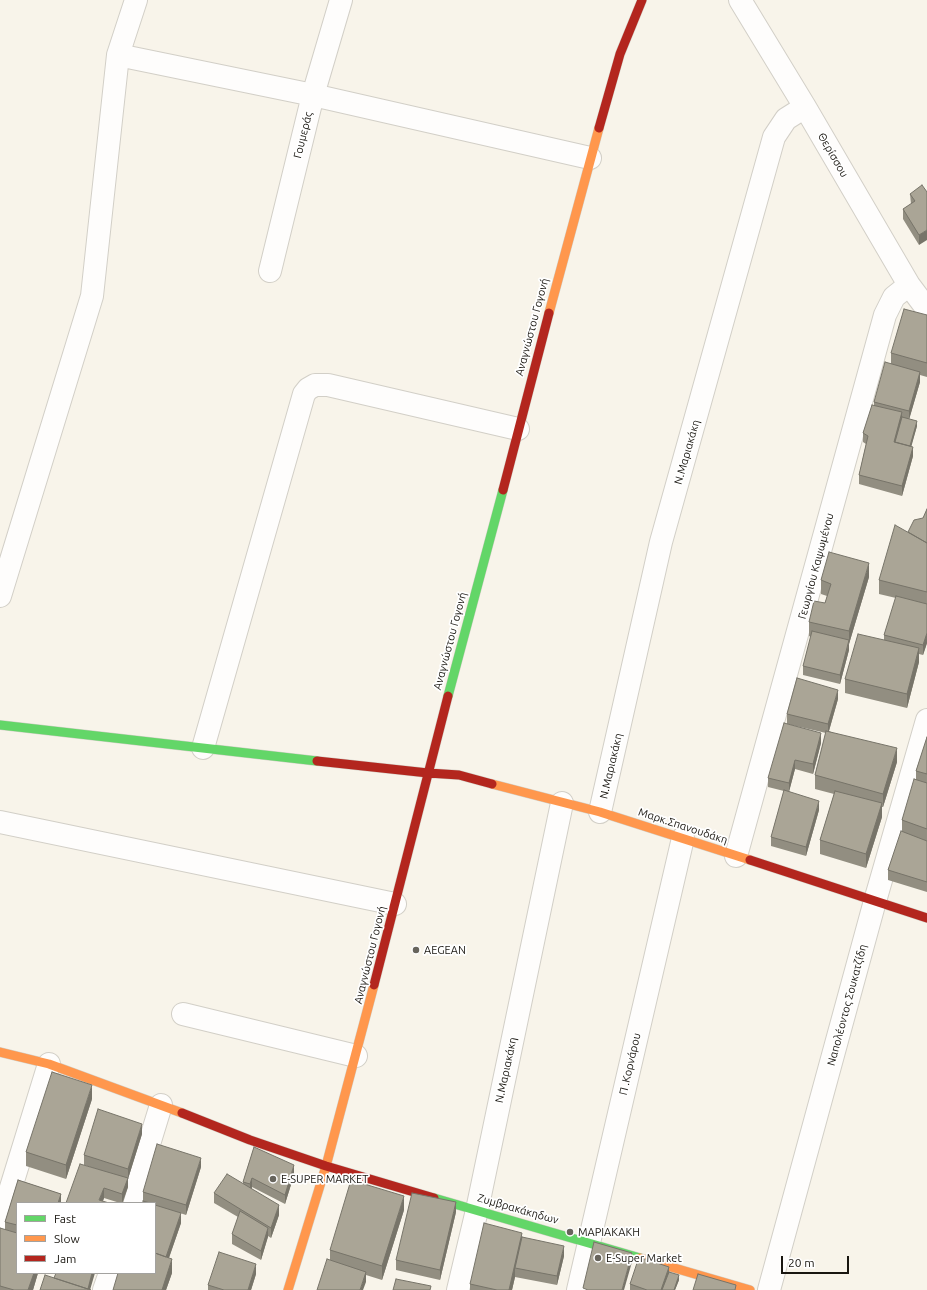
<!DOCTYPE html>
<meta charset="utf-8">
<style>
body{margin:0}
#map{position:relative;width:927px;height:1290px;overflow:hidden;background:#f8f4ea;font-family:Ubuntu,sans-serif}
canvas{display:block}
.legend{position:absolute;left:16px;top:1202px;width:140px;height:72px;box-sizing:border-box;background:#fff;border:1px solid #a3a29f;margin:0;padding:5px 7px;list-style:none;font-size:12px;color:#191610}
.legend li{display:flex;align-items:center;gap:8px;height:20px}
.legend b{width:20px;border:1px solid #a3a29f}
.scale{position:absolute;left:781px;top:1256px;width:68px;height:18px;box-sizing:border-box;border:2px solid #191610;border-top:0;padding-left:5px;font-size:12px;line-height:14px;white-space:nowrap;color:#191610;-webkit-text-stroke:3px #fff;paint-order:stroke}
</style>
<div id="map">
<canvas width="927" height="1290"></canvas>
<ul class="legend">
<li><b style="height:5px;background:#63d668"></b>Fast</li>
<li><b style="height:5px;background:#ff974d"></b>Slow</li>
<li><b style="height:5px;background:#b3261e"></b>Jam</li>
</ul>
<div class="scale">20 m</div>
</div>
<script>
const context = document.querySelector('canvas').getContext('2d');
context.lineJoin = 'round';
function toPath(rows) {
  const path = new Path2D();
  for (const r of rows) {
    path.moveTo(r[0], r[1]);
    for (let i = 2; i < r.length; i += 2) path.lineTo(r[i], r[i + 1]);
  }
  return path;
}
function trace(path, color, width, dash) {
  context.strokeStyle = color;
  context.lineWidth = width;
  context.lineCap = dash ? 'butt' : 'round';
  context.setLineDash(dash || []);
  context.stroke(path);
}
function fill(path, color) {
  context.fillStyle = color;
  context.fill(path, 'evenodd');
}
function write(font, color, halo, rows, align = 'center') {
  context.font = font + ' Ubuntu,sans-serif';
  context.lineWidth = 3.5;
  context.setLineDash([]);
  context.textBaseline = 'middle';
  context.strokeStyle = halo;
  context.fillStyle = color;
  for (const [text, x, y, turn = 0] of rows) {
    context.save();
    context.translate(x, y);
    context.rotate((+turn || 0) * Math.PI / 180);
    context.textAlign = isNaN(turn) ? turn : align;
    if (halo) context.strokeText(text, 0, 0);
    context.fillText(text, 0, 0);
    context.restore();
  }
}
const street = toPath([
 [740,0,805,107,909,285,927,309],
 [118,55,313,95,590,158],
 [270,271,313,95,341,0],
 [0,596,92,296,118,55,136,0],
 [203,748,304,394,308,389,315,385,328,385,518,429],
 [600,812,661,542,774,137,786,119,805,107],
 [0,822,395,904],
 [736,856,885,315,894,297,909,285],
 [183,1014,356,1056],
 [131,1203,161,1105],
 [0,1223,49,1064],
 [104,1290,110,1273],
 [458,1290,477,1210,562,803],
 [578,1290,683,838],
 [769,1290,875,901,927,720]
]);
const fast = toPath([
 [448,696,503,490],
 [0,725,317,761],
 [434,1198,640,1258]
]);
const slow = toPath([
 [549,313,599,128],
 [492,784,600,812,750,860],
 [0,1052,49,1064,182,1113],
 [640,1258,750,1290],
 [288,1290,326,1166,374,985]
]);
const jam = toPath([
 [599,128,620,54,642,0],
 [503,490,549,313],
 [317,761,428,773,459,775,492,784],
 [750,860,927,918],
 [374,985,448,696],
 [182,1113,250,1140,326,1166,434,1198]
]);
const wall = toPath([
 [927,192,919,245,903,219,903,209,911,204,910,194],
 [927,315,927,377,920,375,920,382,909,419,917,426,911,446,913,456,902,496,859,484,859,475,866,444,863,442,863,433,874,406,874,402,891,363,891,353],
 [927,509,927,643,923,655,919,654,919,662,907,708,845,693,845,679,884,640,884,635,896,598,879,594,879,580,908,532,923,518],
 [869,577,849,644,849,650,840,684,803,675,803,666,811,637,809,636,809,622,825,603,827,596,821,594,821,580],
 [838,699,829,731,897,762,883,807,882,807,882,817,866,868,820,854,820,840,834,794,815,789,815,775,826,733,787,724,787,714],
 [821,733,821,743,813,774,795,769,789,791,819,810,806,856,771,846,771,837,784,791,768,787,768,778],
 [927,737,927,892,888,880,888,870,902,831,902,820,916,780,916,771],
 [92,1099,66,1179,26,1166,26,1152],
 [142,1134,128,1179,128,1178,128,1187,123,1203,120,1203,104,1198,103,1201,99,1170,84,1165,84,1155],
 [254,1147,294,1175,285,1204,252,1187,252,1189,279,1215,271,1238,268,1236,261,1260,232,1244,232,1234,238,1217,214,1203,214,1193,243,1184,243,1182],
 [201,1167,186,1215,177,1212,181,1223,169,1258,172,1273,166,1290,113,1290,155,1273,155,1203,143,1203,143,1192],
 [18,1180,61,1194,61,1203,17,1203,17,1273,38,1273,33,1290,0,1290,0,1228,5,1230,5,1222],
 [404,1210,382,1280,366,1275,366,1282,330,1260,330,1250],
 [456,1212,440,1280,396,1270,396,1260],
 [522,1237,564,1256,557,1285,515,1277,512,1290,470,1290,470,1284],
 [669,1272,679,1280,675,1290,630,1290,630,1284],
 [256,1274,251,1290,208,1290,208,1285]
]);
const shadedWall = toPath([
 [927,230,927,240,919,245,919,235],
 [920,372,920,382,909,420,909,411],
 [902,412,902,422,895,447,894,442],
 [917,421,917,426,909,455,909,450],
 [913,447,913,456,902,496,902,486],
 [869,563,869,577,849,644,849,650,840,684,840,675,849,642,849,631],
 [927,633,927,643,923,655,923,645],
 [919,648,919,662,907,708,907,694],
 [838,690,838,699,828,734,828,724],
 [821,733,821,743,813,774,813,764],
 [897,748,897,762,883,807,883,794],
 [795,760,795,769,789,792,789,783],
 [819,801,819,810,806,856,806,847],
 [882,803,882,817,866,868,866,854],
 [92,1085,92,1099,66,1179,66,1165],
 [142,1124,142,1134,128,1179,128,1169],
 [201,1158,201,1167,186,1215,186,1205],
 [294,1165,294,1175,285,1204,285,1195],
 [128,1178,128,1187,122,1203,122,1194],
 [252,1178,252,1187,250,1194,250,1184],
 [104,1188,104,1198,102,1203,99,1200],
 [61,1194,61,1203,58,1203],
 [404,1196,404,1210,382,1280,382,1266],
 [456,1202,456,1212,440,1280,440,1270],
 [279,1205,279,1215,271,1238,271,1228],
 [181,1213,181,1223,166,1266,166,1257],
 [268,1228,268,1237,261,1260,261,1251],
 [522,1233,522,1247,515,1268,515,1277,512,1290,509,1290],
 [564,1246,564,1256,557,1285,557,1276],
 [632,1253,632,1262,624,1290,622,1290],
 [172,1259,172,1273,166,1290,162,1290],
 [256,1264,256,1274,251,1290,248,1290],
 [669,1267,669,1276,664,1290,661,1290],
 [366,1272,366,1282,363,1290,360,1290],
 [34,1273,38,1273,33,1290,28,1290],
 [92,1273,95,1273,90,1290,87,1290],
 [679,1275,679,1280,675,1290,674,1290]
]);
const building = toPath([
 [922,185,927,192,927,230,919,235,903,209,915,201,910,194,922,185],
 [904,309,927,315,927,363,891,353,904,309],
 [885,362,920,372,909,411,874,402,885,362],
 [872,405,902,412,894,442,913,447,902,486,859,475,868,436,863,433,872,405],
 [902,417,917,421,910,446,895,442,902,417],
 [927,509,927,543,908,532,914,520,923,518,927,509],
 [895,525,927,543,927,592,879,580,895,525],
 [829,552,869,563,849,631,809,622,814,601,825,603,831,584,821,580,829,552],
 [896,596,927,604,927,633,923,645,884,635,896,596],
 [812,631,849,640,840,675,803,666,812,631],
 [858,634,919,648,907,694,845,679,858,634],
 [797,678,838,690,828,724,787,714,797,678],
 [784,723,821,733,813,764,795,760,789,783,768,778,784,723],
 [826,731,897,748,883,794,815,775,826,731],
 [927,737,927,774,916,771,927,737],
 [914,779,927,783,927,829,902,820,914,779],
 [784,790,819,801,806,847,771,837,784,790],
 [835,791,882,803,866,854,820,840,835,791],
 [901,831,927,841,927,882,888,870,901,831],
 [52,1072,92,1085,66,1165,26,1152,52,1072],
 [98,1109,142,1124,128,1169,84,1155,98,1109],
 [157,1144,201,1158,186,1205,143,1192,157,1144],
 [254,1147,294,1165,285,1195,252,1178,250,1184,243,1182,254,1147],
 [80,1164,128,1178,122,1194,104,1188,99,1200,109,1203,66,1203,80,1164],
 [227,1174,279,1205,271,1228,214,1193,227,1174],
 [18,1180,61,1194,58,1203,17,1203,17,1225,5,1222,18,1180],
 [351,1180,404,1196,382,1266,330,1250,351,1180],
 [412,1193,456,1202,440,1270,396,1260,412,1193],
 [143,1201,150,1203,143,1203,143,1201],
 [155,1205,181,1213,166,1257,155,1253,155,1205],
 [240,1211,268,1228,261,1251,232,1234,240,1211],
 [484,1223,522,1233,509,1290,497,1290,470,1284,484,1223],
 [0,1228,17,1233,17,1273,34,1273,28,1290,14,1290,0,1286,0,1228],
 [522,1237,564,1246,557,1276,515,1268,522,1237],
 [594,1242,632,1253,622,1290,588,1290,583,1288,594,1242],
 [219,1252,256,1264,248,1290,224,1290,208,1285,219,1252],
 [155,1253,172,1259,162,1290,113,1290,118,1273,155,1273,155,1253],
 [639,1257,669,1267,661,1290,647,1290,630,1284,639,1257],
 [327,1259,366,1272,360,1290,317,1290,327,1259],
 [669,1272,679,1275,674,1290,662,1290,669,1272],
 [56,1273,92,1273,88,1289,54,1278,56,1273],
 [698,1274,736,1285,735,1290,693,1290,698,1274],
 [45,1275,91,1290,40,1290,45,1275],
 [396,1279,431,1286,430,1290,393,1290,396,1279]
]);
const markers = [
 [416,950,4,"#67645c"],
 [273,1179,4,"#67645c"],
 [570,1232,4,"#67645c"],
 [598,1258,4,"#67645c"]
];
const streetNames = [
 ["Γουμεράς",303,135,-76],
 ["Θερίσσου",833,155,60],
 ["Αναγνώστου Γογονή",532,327,-75],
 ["Ν.Μαριακάκη",687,452,-74],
 ["Γεωργίου Καψωμένου",816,566,-75],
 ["Αναγνώστου Γογονή",450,641,-75],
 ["Ν.Μαριακάκη",611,766,-77],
 ["Μαρκ.Σπανουδάκη",683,826,18],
 ["Αναγνώστου Γογονή",370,955,-76],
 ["Ναπολέοντος Σουκατζίδη",847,1005,-75],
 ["Π .Κορνάρου",630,1064,-77],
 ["Ν.Μαριακάκη",506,1070,-78],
 ["Ζυμβρακάκηδων",518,1209,16]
];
const poiNames = [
 ["AEGEAN",424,950],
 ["E-SUPER MARKET",281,1179],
 ["ΜΑΡΙΑΚΑΚΗ",578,1232],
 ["E-Super Market",606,1258]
];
trace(street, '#d2cfc7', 24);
trace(fast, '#d2cfc7', 10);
trace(slow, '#d2cfc7', 10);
trace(jam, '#d2cfc7', 10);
trace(street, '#fefdfc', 22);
trace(fast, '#63d668', 9);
trace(slow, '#ff974d', 9);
trace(jam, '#b3261e', 9);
fill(wall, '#928e81');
fill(shadedWall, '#777469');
fill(building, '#aaa596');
trace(building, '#777469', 1);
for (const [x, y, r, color] of markers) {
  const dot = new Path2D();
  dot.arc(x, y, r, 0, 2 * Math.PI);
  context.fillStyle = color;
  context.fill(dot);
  trace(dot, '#fff', 1.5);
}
write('11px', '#191610', '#fff', streetNames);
write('11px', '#191610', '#fff', poiNames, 'left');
</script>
